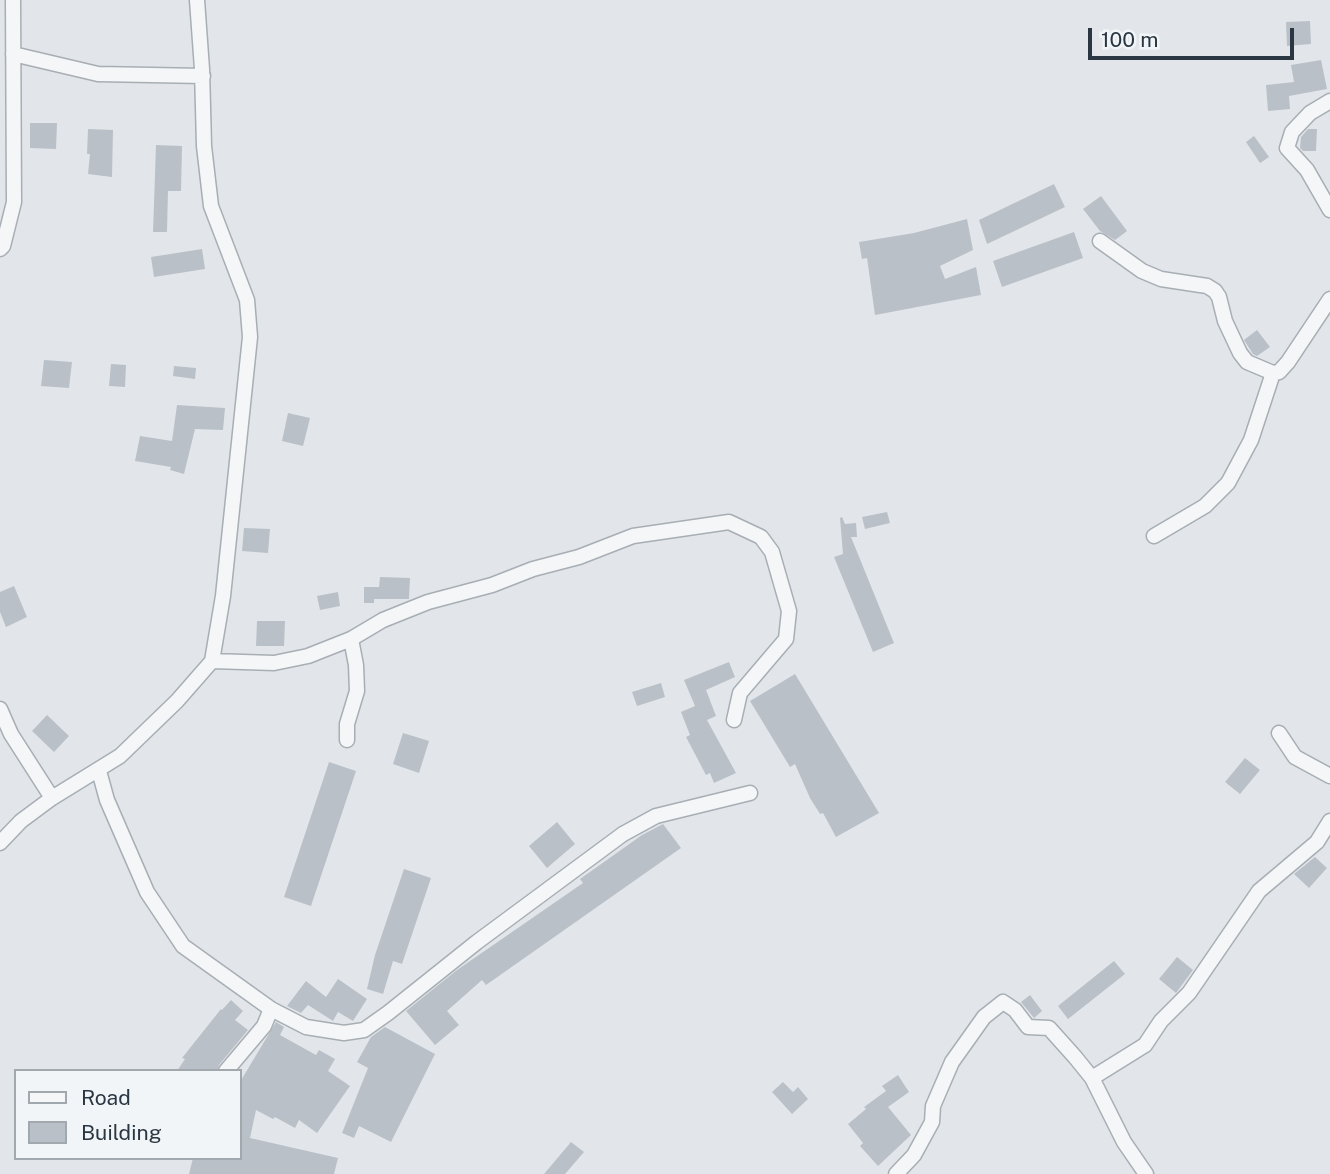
<!DOCTYPE html>
<style>
body{margin:0}
#map{position:relative;width:1330px;height:1174px;overflow:hidden;background:#e2e6ea;font-family:"Public Sans",sans-serif}
canvas{display:block}
.legend{position:absolute;left:14px;top:1069px;width:228px;height:91px;box-sizing:border-box;background:#f1f5f7;border:2px solid #a1a9af;margin:0;padding:9px 12px;list-style:none;font-size:21px;color:#2a3642}
.legend li{display:flex;align-items:center;gap:14px;height:35px}
.legend b{width:35px;border:2px solid #a1a9af}
.scale{position:absolute;left:1088px;top:28px;width:206px;height:32px;box-sizing:border-box;border:4px solid #2a3642;border-top:0;padding-left:9px;font-size:21px;line-height:24px;white-space:nowrap;color:#2a3642;-webkit-text-stroke:5px #f1f5f7;paint-order:stroke}
</style>
<div id="map">
<canvas width="1330" height="1174"></canvas>
<ul class="legend">
<li><b style="height:9px;background:#f4f6f8"></b>Road</li>
<li><b style="height:19px;background:#b9c0c7"></b>Building</li>
</ul>
<div class="scale">100 m</div>
</div>
<script>
const context = document.querySelector('canvas').getContext('2d');
context.lineJoin = 'round';
function fill(path, color) {
  context.fillStyle = color;
  context.fill(path, 'evenodd');
}
function toPath(rows) {
  const path = new Path2D();
  for (const r of rows) {
    path.moveTo(r[0], r[1]);
    for (let i = 2; i < r.length; i += 2) path.lineTo(r[i], r[i + 1]);
  }
  return path;
}
function trace(path, color, width, dash) {
  context.strokeStyle = color;
  context.lineWidth = width;
  context.lineCap = dash ? 'butt' : 'round';
  context.setLineDash(dash || []);
  context.stroke(path);
}
const building = toPath([
 [1310,21,1311,44,1287,46,1286,22],
 [1321,60,1327,89,1289,96,1290,109,1268,111,1266,85,1294,82,1291,65],
 [30,123,57,123,56,149,30,148],
 [88,129,113,130,112,177,88,174,90,154,87,154],
 [1308,129,1317,129,1316,151,1303,151,1300,148,1301,137],
 [1254,136,1269,157,1260,163,1246,142],
 [156,145,182,146,181,191,168,191,167,232,153,232],
 [1054,184,1065,207,987,244,979,220],
 [1101,196,1127,231,1115,240,1100,231,1083,209],
 [967,219,973,250,940,266,945,279,976,267,981,295,875,315,867,258,862,259,859,242,914,233],
 [1074,232,1083,258,1002,287,993,261],
 [202,249,205,269,154,277,151,257],
 [1257,330,1270,347,1257,356,1253,354,1244,340],
 [44,360,72,362,69,388,41,386],
 [111,364,126,365,125,387,109,386],
 [174,366,196,368,195,379,173,376],
 [177,405,225,408,223,430,195,429,184,474,170,470,171,467,135,461,140,436,172,441],
 [288,413,310,418,303,446,282,441],
 [887,512,890,523,865,529,862,517],
 [842,517,845,524,856,523,857,537,851,537,894,643,873,652,834,557,843,554,840,518],
 [244,528,270,529,268,553,242,551],
 [380,577,410,578,409,599,374,599,374,603,364,603,364,587,379,587],
 [14,586,27,617,6,627,0,612,0,592],
 [338,592,340,606,320,610,317,596],
 [257,621,285,621,284,646,256,646],
 [729,662,735,677,706,690,716,716,707,720,736,773,714,783,710,773,706,775,686,737,690,735,681,712,695,706,684,680],
 [795,674,879,813,836,837,823,813,820,814,810,798,795,764,790,767,750,701],
 [661,683,665,697,637,706,632,692],
 [47,715,69,736,54,752,32,731],
 [403,733,429,741,419,773,393,764],
 [1245,758,1260,770,1240,794,1225,782],
 [329,762,356,771,311,906,284,897],
 [557,822,575,844,547,868,529,846],
 [663,824,681,848,486,985,482,980,447,1011,459,1025,435,1045,406,1011,457,970,583,883,580,879,642,835],
 [1315,857,1327,868,1309,888,1294,874],
 [404,869,431,878,402,964,393,961,383,994,367,989,375,955],
 [1177,957,1193,970,1176,993,1159,979],
 [1114,961,1125,974,1068,1019,1058,1006],
 [338,979,367,999,353,1021,338,1012,333,1021,308,1005,301,1013,287,1006,306,981,326,997],
 [1030,995,1042,1011,1034,1018,1021,1002],
 [231,1000,243,1011,235,1020,248,1030,219,1065,217,1071,177,1071,185,1059,182,1058,221,1009,222,1010],
 [276,1022,284,1027,280,1035,316,1055,319,1050,335,1059,328,1071,350,1086,317,1133,299,1120,295,1128,275,1117,273,1119,256,1110,250,1138,338,1158,334,1174,189,1174,193,1158,240,1158,240,1082],
 [385,1027,435,1054,391,1142,359,1126,354,1138,342,1133,368,1068,357,1062,371,1037],
 [898,1075,909,1092,888,1107,911,1135,878,1166,860,1146,863,1143,848,1124,866,1109,864,1107,886,1091,882,1086],
 [783,1082,793,1092,798,1087,808,1099,792,1114,772,1092],
 [571,1142,584,1152,565,1174,544,1174]
]);
const street = toPath([
 [13,54,98,74,203,76],
 [1330,101,1310,113,1292,132,1287,148,1307,170,1330,210],
 [1100,241,1142,271,1161,279,1207,286,1215,291,1219,297,1225,321,1240,353,1247,362,1273,373,1279,372,1288,362,1330,299],
 [0,249,3,246,14,202,13,0],
 [1154,536,1205,506,1228,483,1251,440,1273,373],
 [351,639,383,620,428,602,492,585,533,569,579,557,633,536,729,522,761,537,772,552,789,611,786,639,740,693,734,720],
 [212,661,274,663,308,656,351,639,356,665,357,691,347,724,347,740],
 [0,709,11,734,52,798],
 [1279,733,1295,757,1330,776],
 [99,771,107,800,147,892,183,946,271,1009,306,1027,344,1033,364,1030,388,1013,477,942,623,834,656,816,750,793],
 [0,843,21,821,52,798,120,756,177,701,212,661,223,596,250,337,247,300,211,206,204,146,202,69,197,0],
 [226,1071,264,1026,271,1009],
 [1092,1078,1145,1045,1161,1021,1189,993,1259,891,1317,842,1330,821],
 [896,1174,914,1155,932,1122,933,1106,952,1062,984,1017,1003,1002,1015,1010,1028,1027,1049,1028,1075,1057,1092,1078,1124,1142,1146,1174]
]);
fill(building, '#b9c0c7');
trace(street, '#a7aeb4', 17);
trace(street, '#f4f6f8', 14);
</script>
